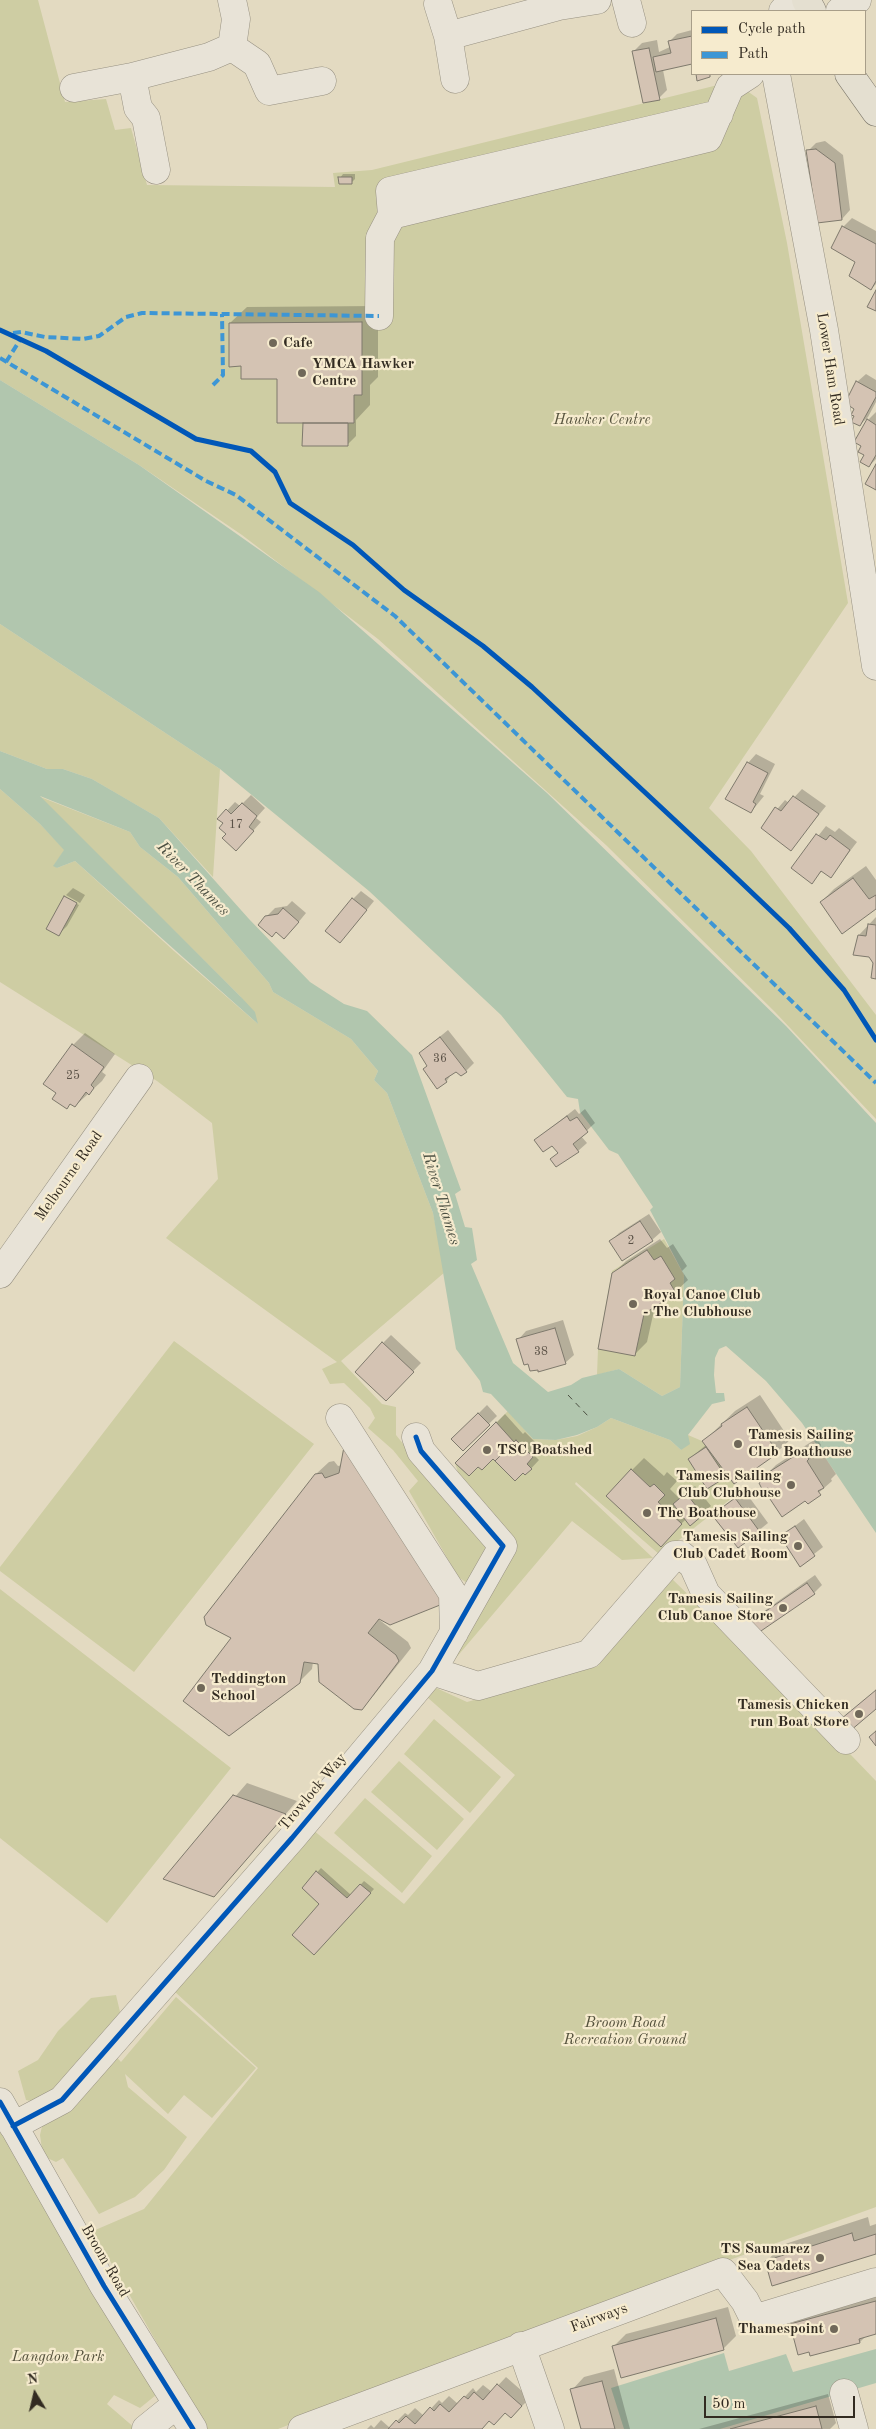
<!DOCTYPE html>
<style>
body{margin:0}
#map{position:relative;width:876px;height:2429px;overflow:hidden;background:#e3dac1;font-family:"Old Standard TT",serif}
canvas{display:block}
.legend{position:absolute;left:691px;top:10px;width:175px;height:65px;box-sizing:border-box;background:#f6ebce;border:1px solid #a89e89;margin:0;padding:6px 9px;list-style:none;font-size:15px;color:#322b21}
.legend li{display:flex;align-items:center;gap:10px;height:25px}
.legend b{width:25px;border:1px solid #a89e89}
.north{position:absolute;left:10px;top:2369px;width:50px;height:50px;-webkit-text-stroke:4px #f6ebce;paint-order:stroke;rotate:351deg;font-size:14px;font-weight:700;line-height:20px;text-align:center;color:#322b21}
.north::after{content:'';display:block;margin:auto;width:18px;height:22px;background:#322b21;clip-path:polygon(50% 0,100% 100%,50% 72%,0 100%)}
.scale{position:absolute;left:704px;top:2396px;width:151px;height:22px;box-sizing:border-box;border:2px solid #322b21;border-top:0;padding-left:6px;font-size:15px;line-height:18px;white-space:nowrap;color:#322b21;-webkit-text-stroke:4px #f6ebce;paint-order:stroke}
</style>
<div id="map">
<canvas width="876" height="2429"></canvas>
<ul class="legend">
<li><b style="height:6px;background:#0057b8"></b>Cycle path</li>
<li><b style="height:6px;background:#3d96d5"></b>Path</li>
</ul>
<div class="north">N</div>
<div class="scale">50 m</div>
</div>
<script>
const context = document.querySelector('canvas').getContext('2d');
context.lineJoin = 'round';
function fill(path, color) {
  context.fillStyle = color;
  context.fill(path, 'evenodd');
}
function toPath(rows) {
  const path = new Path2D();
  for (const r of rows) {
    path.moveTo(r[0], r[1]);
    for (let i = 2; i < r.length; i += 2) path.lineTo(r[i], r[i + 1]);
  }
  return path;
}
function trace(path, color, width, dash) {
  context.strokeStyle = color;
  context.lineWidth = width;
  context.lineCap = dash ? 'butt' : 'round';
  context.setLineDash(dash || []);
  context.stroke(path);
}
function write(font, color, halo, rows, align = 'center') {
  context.font = font + ' "Old Standard TT",serif';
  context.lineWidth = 4.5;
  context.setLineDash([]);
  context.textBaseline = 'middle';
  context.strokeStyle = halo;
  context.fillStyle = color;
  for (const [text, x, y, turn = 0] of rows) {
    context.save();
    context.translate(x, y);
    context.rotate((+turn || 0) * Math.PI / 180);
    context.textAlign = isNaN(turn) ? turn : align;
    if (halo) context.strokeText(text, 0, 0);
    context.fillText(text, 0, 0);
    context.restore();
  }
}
const green = toPath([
 [0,0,38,0,65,102,106,99,115,130,131,128,147,185,335,187,333,173,372,170,722,84,743,88,757,98,787,243,848,603,709,808,751,851,876,1015,876,1119,775,1012,606,845,378,639,242,535,139,465,0,380],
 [0,624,220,769,213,877,159,818,126,799,92,779,63,769,47,769,0,751],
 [0,789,40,824,65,850,54,865,57,868,75,861,174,951,258,1024,240,996,38,796,130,832,140,847,178,877,269,983,273,992,351,1039,378,1071,374,1080,387,1093,433,1213,445,1272,341,1361,382,1404,396,1407,396,1435,488,1550,473,1587,458,1577,409,1491,418,1481,393,1450,368,1428,375,1418,370,1408,344,1383,330,1384,322,1369,337,1362,166,1238,218,1179,212,1123,157,1081,0,982],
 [664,1239,684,1275,680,1387,662,1396,619,1369,597,1375,598,1349,612,1271],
 [174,1341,314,1444,134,1672,0,1571,0,1567],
 [508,1411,533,1439,556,1440,577,1436,597,1427,611,1418,670,1440,681,1450,688,1435,702,1441,734,1484,737,1494,660,1555,576,1482,575,1484,653,1558,622,1560,572,1521,455,1659,448,1654,509,1543,462,1485,455,1463],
 [668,1575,827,1730,876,1781,876,2207,522,2335,278,2429,206,2429,93,2231,144,2209,258,2068,174,1991,313,1830,404,1904,515,1775,427,1697,434,1687,467,1702,598,1666],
 [0,1589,231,1768,107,1923,0,1838],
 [434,1719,501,1777,470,1813,404,1754],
 [399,1761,464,1819,437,1850,371,1792],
 [365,1798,432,1856,402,1893,334,1833],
 [116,1995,121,2016,112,2052,121,2062,176,1997,256,2068,212,2118,184,2095,168,2114,125,2074,128,2087,187,2137,164,2170,135,2197,99,2214,63,2158,56,2162,43,2156,40,2135,44,2118,44,2104,26,2100,18,2071,38,2060,58,2031,91,1998],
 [0,2125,161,2391,140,2408,114,2395,107,2404,136,2429,0,2429]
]);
const water = toPath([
 [0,380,139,465,319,592,547,793,786,1026,876,1123,876,1533,802,1423,766,1381,726,1346,719,1349,715,1358,714,1375,716,1393,724,1393,725,1401,712,1404,688,1435,690,1444,681,1450,670,1440,611,1418,597,1427,577,1435,556,1440,533,1439,491,1394,483,1392,480,1381,456,1349,433,1213,387,1093,374,1080,378,1071,351,1039,273,992,269,983,178,877,140,847,130,832,40,796,240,996,255,1012,258,1024,75,861,57,868,53,866,64,850,40,824,0,789,0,751,47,769,63,769,92,779,159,818,249,919,310,982,344,1004,367,1011,412,1055,461,1190,455,1194,465,1227,472,1228,477,1260,471,1264,513,1363,548,1392,571,1385,582,1378,619,1369,662,1396,680,1387,684,1275,650,1210,653,1207,618,1154,609,1150,580,1112,578,1099,567,1097,501,1015,369,891,220,769,0,624],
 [876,2349,876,2383,720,2429,624,2429,611,2388,724,2353,729,2371,786,2354,793,2372]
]);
const shadow = toPath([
 [692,30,692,63,663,70,667,90,659,98,634,51,642,43,657,40,659,52,670,47,669,42,677,34],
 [825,141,843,155,850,210,842,219,808,151,816,143],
 [343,174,355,174,355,179,351,183,340,178],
 [852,218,876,231,876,284,871,289,857,262,832,247,843,227],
 [378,306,378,377,370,385,370,405,356,420,356,436,347,445,304,422,278,378,230,323,247,307],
 [866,374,876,380,876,402,868,417,860,425,856,408,857,382],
 [876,412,876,459,869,466,866,455,868,420],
 [756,754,775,764,760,794,764,796,751,812,748,763],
 [802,789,826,806,790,850,762,827,785,800,789,803],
 [251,795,265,808,256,818,261,822,244,841,227,834,225,823,219,819,235,802,240,806],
 [826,826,835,832,839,828,857,842,831,876,822,871,812,882,793,868],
 [866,866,876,880,876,908,821,902,834,889],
 [73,888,85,895,80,903,66,895],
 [361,891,374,901,348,933,353,899],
 [66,896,66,898,79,905,67,926,59,934,48,928],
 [292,901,306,913,292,930,276,931,266,917,275,908,287,906],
 [876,917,876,977,874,963,859,935],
 [448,1030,474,1063,466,1071,453,1072,446,1082,429,1066,420,1053],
 [85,1033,115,1054,102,1072,106,1075,102,1081,75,1106,71,1103,66,1108,58,1093,73,1045],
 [575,1109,579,1114,585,1109,595,1123,581,1136,587,1143,578,1151,556,1165,552,1159,559,1152,552,1144,535,1140],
 [649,1214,661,1232,652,1240,611,1241,619,1233],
 [660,1239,667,1248,673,1244,687,1266,682,1271,688,1280,675,1292,655,1306,647,1342,634,1355,613,1274,626,1261],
 [563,1320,574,1355,565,1363,518,1340,526,1331],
 [391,1335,421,1363,394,1391,383,1343],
 [760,1395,790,1440,777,1452,725,1476,689,1459,706,1445,703,1442,735,1411],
 [487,1405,497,1416,463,1449,453,1439],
 [505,1414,523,1434,525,1432,541,1448,534,1455,539,1460,526,1474,523,1471,515,1479,493,1457,478,1465,457,1463],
 [356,1437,377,1618,408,1642,411,1648,374,1695,362,1708,319,1663,313,1662,312,1669,299,1682,233,1638,316,1474,329,1462,334,1461,338,1466,342,1465,343,1450],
 [817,1438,821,1445,819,1448,836,1474,831,1479,832,1481,808,1502,806,1499,774,1493,763,1478,776,1465],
 [644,1458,664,1476,667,1472,677,1481,670,1489,680,1499,695,1486,711,1506,690,1524,686,1519,673,1532,632,1470],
 [744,1490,768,1523,738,1547,714,1515],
 [804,1519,823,1547,800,1565,782,1536],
 [815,1575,822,1585,814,1593,752,1622,760,1614],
 [247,1783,297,1801,226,1883,165,1878],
 [321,1868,351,1895,364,1881,374,1889,314,1954,321,1904,304,1887],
 [868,2217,870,2226,876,2224,876,2253,766,2262,782,2245],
 [876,2280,876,2333,866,2336,860,2342,811,2355,791,2325,822,2294],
 [728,2307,736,2336,723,2349,614,2346,626,2334],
 [614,2369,630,2429,582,2429,572,2390,584,2377],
 [506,2377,530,2398,519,2409,505,2412,489,2420,481,2429,367,2429,371,2425,374,2428,381,2420,390,2428,405,2413,408,2415,415,2408,424,2416,439,2400,442,2403,449,2396,458,2404,473,2388,476,2392,483,2385,492,2392],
 [828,2394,836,2423,830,2429,699,2429]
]);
const ferry = toPath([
 [568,1395,589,1417]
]);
const building = toPath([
 [692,36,692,64,656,72,653,57,671,53,668,41,692,36],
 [649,48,660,100,643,103,632,51,649,48],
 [696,74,710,74,710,77,697,81,696,74],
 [816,149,835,163,842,220,817,223,806,150,816,149],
 [338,177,352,177,352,184,339,184,338,177],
 [842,226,876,244,876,281,871,290,849,276,855,262,831,248,842,226],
 [876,290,876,311,867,307,876,290],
 [362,322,362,395,354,395,354,423,277,423,277,379,241,379,241,366,229,367,229,323,362,322],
 [856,381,876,392,876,397,860,426,851,422,854,416,851,415,854,409,845,403,856,381],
 [867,419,876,425,876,455,869,467,860,462,864,455,858,452,861,446,854,442,867,419],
 [303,423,348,423,348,446,302,446,303,423],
 [876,464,876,490,865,484,876,464],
 [747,762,768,773,753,802,756,804,751,813,725,799,747,762],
 [793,796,819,814,791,851,761,828,775,807,781,811,793,796],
 [242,803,257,816,249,827,254,831,236,851,222,838,226,834,219,828,223,823,217,819,226,809,231,814,242,803],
 [816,834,826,840,830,835,850,850,831,878,821,871,812,884,791,868,816,834],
 [853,878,869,899,876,895,876,909,842,934,820,902,853,878],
 [64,896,77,903,59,936,46,929,64,896],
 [352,898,367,910,340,943,325,931,352,898],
 [283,908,299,922,284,939,276,932,272,937,258,925,265,916,278,914,283,908],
 [868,924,876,925,876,979,871,978,873,963,869,957,853,955,858,935,866,936,868,924],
 [440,1037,467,1072,461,1076,456,1072,445,1079,447,1082,437,1089,423,1069,427,1066,419,1053,440,1037],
 [72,1044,104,1067,91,1085,94,1088,89,1095,86,1092,75,1107,70,1104,67,1109,52,1099,56,1093,43,1084,72,1044],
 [567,1116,570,1121,577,1117,588,1132,573,1144,579,1152,556,1167,550,1159,558,1153,552,1146,543,1152,534,1140,567,1116],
 [640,1221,653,1241,622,1261,609,1241,640,1221],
 [647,1250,654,1260,661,1256,675,1279,670,1283,676,1293,644,1314,635,1356,598,1349,612,1273,647,1250],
 [555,1328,566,1364,538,1372,538,1370,530,1371,528,1364,524,1365,516,1339,555,1328],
 [382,1342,414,1372,386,1401,355,1372,382,1342],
 [747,1407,778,1453,734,1484,702,1441,722,1426,721,1424,747,1407],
 [478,1413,490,1425,463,1451,451,1439,478,1413],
 [496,1422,514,1442,495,1461,493,1459,482,1470,478,1467,469,1476,455,1463,496,1422],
 [516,1440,533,1457,527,1464,532,1469,525,1475,523,1473,515,1481,495,1461,516,1440],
 [344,1447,445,1603,390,1625,379,1619,368,1633,396,1655,399,1661,362,1710,354,1709,319,1682,318,1664,304,1662,300,1683,229,1736,183,1701,231,1638,206,1625,204,1617,315,1474,322,1473,325,1478,339,1473,344,1447],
 [706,1447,726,1477,707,1489,688,1459,706,1447],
 [804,1450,809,1459,807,1461,824,1488,818,1491,821,1495,808,1504,805,1501,782,1517,768,1496,772,1493,768,1488,763,1491,759,1483,763,1480,761,1477,804,1450],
 [631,1469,650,1487,654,1484,665,1495,658,1502,682,1524,661,1547,606,1496,631,1469],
 [686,1493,703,1515,690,1526,673,1504,686,1493],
 [735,1498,760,1532,738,1548,712,1515,735,1498],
 [795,1526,815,1556,800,1567,780,1536,795,1526],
 [807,1583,815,1594,758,1633,750,1622,807,1583],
 [876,1690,876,1709,850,1731,841,1719,876,1690],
 [876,1731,876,1746,869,1737,876,1731],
 [233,1795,286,1814,214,1897,163,1879,233,1795],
 [316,1871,347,1898,360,1884,371,1893,314,1955,292,1935,319,1904,302,1888,316,1871],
 [852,2233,854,2241,876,2234,876,2254,772,2286,765,2261,852,2233],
 [876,2301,876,2334,859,2339,860,2343,810,2356,809,2352,798,2355,790,2324,876,2301],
 [716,2318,724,2350,621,2378,612,2346,716,2318],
 [602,2381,615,2429,581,2429,570,2389,602,2381],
 [497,2384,522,2406,511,2418,505,2413,494,2425,489,2421,482,2429,388,2429,396,2420,399,2423,406,2416,415,2424,430,2407,434,2411,440,2404,449,2412,464,2396,468,2399,474,2392,483,2400,497,2384],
 [816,2406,822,2429,730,2429,816,2406]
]);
const minor = toPath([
 [232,0,236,19,232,47,257,64,269,91,322,81],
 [626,0,632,23],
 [438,4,448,36],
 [783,11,793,0],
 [840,11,857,0],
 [776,74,824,330,876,666],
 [132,77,138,108,146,118,156,170],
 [455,79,448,36,559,6,597,0],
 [74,88,132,77,209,57,232,47],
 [392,215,390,191,719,114],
 [379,316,380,238,392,215,708,138,730,87,750,74],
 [0,1274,139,1078],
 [340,1418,453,1594,454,1633],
 [432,1671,478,1686,589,1654,675,1555,681,1555,693,1565,706,1594,846,1740],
 [0,2102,104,2286,193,2429],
 [13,2126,62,2100,292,1838,432,1671,503,1546,421,1451,416,1437],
 [521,2346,550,2429],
 [844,2393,854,2429],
 [146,2429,177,2404],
 [302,2429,723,2272,745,2301,754,2319,876,2282]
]);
const major = toPath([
 [806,0,812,11],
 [849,74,876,112]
]);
const quiet = toPath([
 [13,333,21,332,45,337,83,339,99,336,126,317,142,313,379,316],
 [0,358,206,481,236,495,395,616,876,1083],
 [6,362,20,340],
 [213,385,223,375,222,314]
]);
const cycleway = toPath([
 [0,330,46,351,196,439,251,451,275,472,290,503,353,545,404,590,483,646,532,687,725,867,789,928,844,990,876,1040],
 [0,2102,104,2286,193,2429],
 [13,2126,62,2100,292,1838,432,1671,503,1546,421,1451,416,1437]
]);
const markers = [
 [273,343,5,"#706859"],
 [302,373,5,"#706859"],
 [633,1304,5,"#706859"],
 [738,1444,5,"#706859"],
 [487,1450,5,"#706859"],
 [791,1485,5,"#706859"],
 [647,1513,5,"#706859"],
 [798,1546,5,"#706859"],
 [783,1608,5,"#706859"],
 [201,1688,5,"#706859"],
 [859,1714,5,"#706859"],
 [820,2258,5,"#706859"],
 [834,2329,5,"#706859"]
];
const numberNames = [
 ["17",236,825],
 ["36",440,1059],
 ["25",73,1076],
 ["2",631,1241],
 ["38",541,1352]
];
const poiNames = [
 ["Cafe",283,343],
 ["YMCA Hawker",312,364],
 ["Centre",312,381],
 ["Royal Canoe Club",643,1295],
 ["- The Clubhouse",643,1312],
 ["Tamesis Sailing",748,1435],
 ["Club Boathouse",748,1452],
 ["TSC Boatshed",497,1450],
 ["Tamesis Sailing",781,1476,"right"],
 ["Club Clubhouse",781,1493,"right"],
 ["The Boathouse",657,1513],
 ["Tamesis Sailing",788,1537,"right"],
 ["Club Cadet Room",788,1554,"right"],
 ["Tamesis Sailing",773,1599,"right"],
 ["Club Canoe Store",773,1616,"right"],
 ["Teddington",211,1679],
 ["School",211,1696],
 ["Tamesis Chicken",849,1705,"right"],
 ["run Boat Store",849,1722,"right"],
 ["TS Saumarez",810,2249,"right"],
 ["Sea Cadets",810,2266,"right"],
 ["Thamespoint",824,2329,"right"]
];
const streetNames = [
 ["Lower Ham Road",830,369,81],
 ["Melbourne Road",69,1176,-55],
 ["Trowlock Way",313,1792,-50],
 ["Broom Road",105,2261,60],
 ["Fairways",599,2318,-20]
];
const parkNames = [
 ["Hawker Centre",602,420],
 ["Broom Road",625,2023],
 ["Recreation Ground",625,2040],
 ["Langdon Park",58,2357]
];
const waterNames = [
 ["River Thames",193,879,46],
 ["River Thames",441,1199,73]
];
fill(green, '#cecda3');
fill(water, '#b1c6ae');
fill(shadow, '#0003');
trace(ferry, '#4c5042', 1, [6, 5]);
fill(building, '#d4c3b3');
trace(building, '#7e796c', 1);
trace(minor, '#979182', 29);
trace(major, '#7e796c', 29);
trace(minor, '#e8e3d7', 28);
trace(major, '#e4dfd0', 28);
trace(quiet, '#3d96d5', 4, [8, 4]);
trace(cycleway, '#0057b8', 5);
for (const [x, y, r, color] of markers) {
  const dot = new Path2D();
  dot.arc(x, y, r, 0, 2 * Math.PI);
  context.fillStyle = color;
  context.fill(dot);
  trace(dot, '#f6ebce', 2);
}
write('12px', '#5a5146', null, numberNames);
write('bold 15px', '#322b21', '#f6ebce', poiNames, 'left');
write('15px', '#322b21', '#f6ebce', streetNames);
write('italic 15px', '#54513c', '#f6ebce', parkNames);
write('italic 16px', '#4c5042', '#f6ebce', waterNames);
</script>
